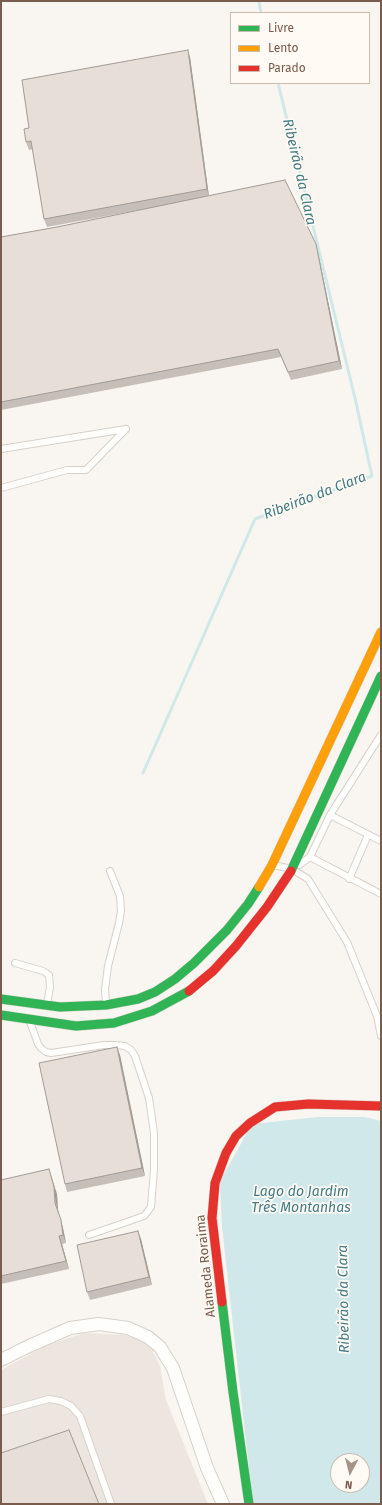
<!DOCTYPE html>
<meta charset="utf-8">
<style>
body{margin:0}
#map{position:relative;width:382px;height:1505px;overflow:hidden;background:#f9f5f0;font-family:"Fira Sans",sans-serif}
canvas{display:block}
.frame{position:absolute;inset:0;border:2px solid #7a5c4d;pointer-events:none}
.legend{position:absolute;left:230px;top:12px;width:140px;height:72px;box-sizing:border-box;background:#fffaf3;border:1px solid #cabbb1;margin:0;padding:5px 7px;list-style:none;font-size:12px;color:#7a5c4d}
.legend li{display:flex;align-items:center;gap:8px;height:20px}
.legend b{width:20px;border:1px solid #cabbb1}
.north{position:absolute;left:330px;top:1453px;width:40px;height:40px;box-sizing:border-box;background:#fffaf3;border:1px solid #cabbb1;border-radius:50%;rotate:187deg;font-size:11px;font-weight:700;line-height:16px;text-align:center;color:#7a5c4d}
.north::after{content:'';display:block;margin:auto;width:14px;height:18px;background:#a69286;clip-path:polygon(50% 0,100% 100%,50% 72%,0 100%)}
</style>
<div id="map">
<canvas width="382" height="1505"></canvas>
<div class="frame"></div>
<ul class="legend">
<li><b style="height:5px;background:#30b455"></b>Livre</li>
<li><b style="height:5px;background:#ff9f0a"></b>Lento</li>
<li><b style="height:5px;background:#e5322d"></b>Parado</li>
</ul>
<div class="north">N</div>
</div>
<script>
const context = document.querySelector('canvas').getContext('2d');
context.lineJoin = 'round';
function fill(path, color) {
  context.fillStyle = color;
  context.fill(path, 'evenodd');
}
function toPath(rows) {
  const path = new Path2D();
  for (const r of rows) {
    path.moveTo(r[0], r[1]);
    for (let i = 2; i < r.length; i += 2) path.lineTo(r[i], r[i + 1]);
  }
  return path;
}
function trace(path, color, width, dash) {
  context.strokeStyle = color;
  context.lineWidth = width;
  context.lineCap = dash ? 'butt' : 'round';
  context.setLineDash(dash || []);
  context.stroke(path);
}
function write(font, color, halo, rows, align = 'center') {
  context.font = font + ' "Fira Sans",sans-serif';
  context.lineWidth = 3.5;
  context.setLineDash([]);
  context.textBaseline = 'middle';
  context.strokeStyle = halo;
  context.fillStyle = color;
  for (const [text, x, y, turn = 0] of rows) {
    context.save();
    context.translate(x, y);
    context.rotate((+turn || 0) * Math.PI / 180);
    context.textAlign = isNaN(turn) ? turn : align;
    if (halo) context.strokeText(text, 0, 0);
    context.fillText(text, 0, 0);
    context.restore();
  }
}
const industrial = toPath([
 [84,1333,125,1335,149,1343,160,1366,166,1400,208,1504,1,1504,1,1370,47,1345]
]);
const water = toPath([
 [318,1117,365,1117,381,1121,381,1504,253,1504,222,1227,220,1181,252,1124],
 [338,1461,362,1461,362,1485,338,1485]
]);
const stream = toPath([
 [259,1,261,13],
 [143,773,255,519,372,476,355,398,278,83]
]);
const lane = toPath([
 [1,449,126,429],
 [1,488,67,470,86,470,126,429],
 [330,815,381,841],
 [310,857,381,894],
 [273,865,292,869,308,879,347,942,377,1016,381,1036],
 [299,865,310,857,330,815,381,735],
 [349,879,368,835],
 [15,963,43,971,49,975,50,987,47,1004],
 [106,1004,105,989,108,966,119,923,121,911,120,896,110,871],
 [30,1022,38,1044,41,1048,46,1052,51,1053,104,1045,116,1045,125,1046,131,1050,135,1056,149,1098,154,1133,154,1169,151,1207,144,1216,89,1235],
 [1,1412,49,1399,61,1401,71,1406,80,1416,111,1504]
]);
const street = toPath([
 [1,1360,27,1347,70,1328,99,1324,128,1328,148,1337,160,1347,173,1368,207,1468,223,1504]
]);
const fast = toPath([
 [291,871,381,676],
 [1,999,60,1007,106,1005,138,999,155,992,175,979,194,963,227,930,248,904,259,887],
 [1,1015,76,1026,114,1023,152,1011,189,991],
 [222,1302,233,1392,249,1504]
]);
const slow = toPath([
 [259,887,272,865,381,632]
]);
const jam = toPath([
 [189,991,213,971,236,946,267,907,291,871],
 [222,1302,212,1218,215,1183,226,1153,236,1136,250,1123,275,1107,308,1104,381,1106]
]);
const wall = toPath([
 [190,57,209,196,318,252,342,369,291,380,281,357,1,410,1,237,57,227,161,206,47,227,44,219,33,149,29,150,26,142,29,128],
 [120,1055,145,1176,67,1192,65,1184],
 [1,1180,57,1194,58,1210,63,1228,66,1243,62,1244,69,1269,1,1284],
 [141,1239,152,1285,90,1300,87,1292]
]);
const shadedWall = toPath([
 [188,50,190,57,209,197,207,189],
 [316,244,318,252,342,369,339,361],
 [117,1047,120,1055,145,1176,142,1168],
 [49,1169,57,1194,58,1210,63,1228,66,1243,63,1235],
 [138,1231,141,1239,152,1285,149,1277],
 [59,1236,62,1244,69,1269,66,1261]
]);
const building = toPath([
 [188,50,207,189,44,219,31,141,26,142,24,129,29,128,22,80,188,50],
 [285,180,316,244,339,361,288,372,278,349,1,402,1,237,57,227,285,180],
 [117,1047,142,1168,65,1184,39,1063,117,1047],
 [49,1169,54,1187,55,1203,61,1220,63,1235,59,1236,66,1261,1,1276,1,1180,49,1169],
 [138,1231,149,1277,87,1292,77,1245,138,1231],
 [69,1430,99,1504,1,1504,1,1453,69,1430]
]);
const streetNames = [
 ["Alameda Roraima",206,1266,-96]
];
const waterNames = [
 ["Ribeirão da Clara",299,172,77],
 ["Ribeirão da Clara",315,496,-21],
 ["Lago do Jardim",301,1192],
 ["Três Montanhas",301,1208],
 ["Ribeirão da Clara",344,1299,-91]
];
fill(industrial, '#ede5e0');
fill(water, '#d0e8ea');
trace(stream, '#d0e8ea', 3);
trace(lane, '#d7d1cb', 8);
trace(street, '#d7d1cb', 14);
trace(fast, '#d9d2cb', 10);
trace(slow, '#d9d2cb', 10);
trace(jam, '#d9d2cb', 10);
trace(lane, '#fefefd', 6);
trace(street, '#fefefd', 12);
trace(fast, '#30b455', 9);
trace(slow, '#ff9f0a', 9);
trace(jam, '#e5322d', 9);
fill(wall, '#c6bfb9');
fill(shadedWall, '#a19b96');
fill(building, '#e6ded7');
trace(building, '#a19b96', 1);
write('13px', '#7a5c4d', '#fffaf3', streetNames);
write('italic 14px', '#437c86', '#fffaf3', waterNames);
</script>
